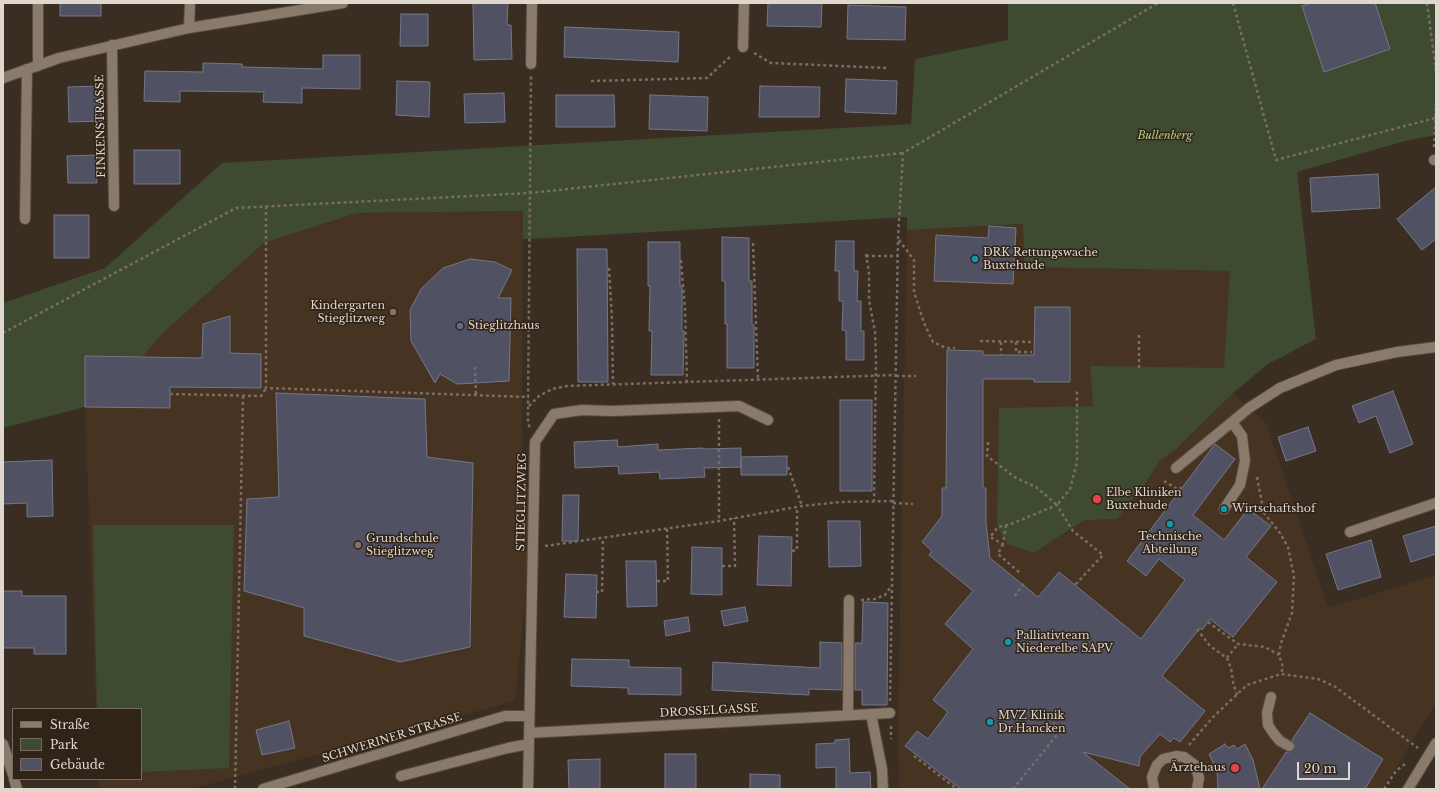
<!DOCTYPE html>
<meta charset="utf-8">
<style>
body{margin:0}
#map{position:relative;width:1439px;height:792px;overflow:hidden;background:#3a2d21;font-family:"Libre Baskerville",serif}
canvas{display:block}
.frame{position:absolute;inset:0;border:4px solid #dfd6ce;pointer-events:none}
.legend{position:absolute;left:12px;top:708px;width:130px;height:72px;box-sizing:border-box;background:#302317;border:1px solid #766b60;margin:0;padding:5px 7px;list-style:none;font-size:12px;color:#dfd6ce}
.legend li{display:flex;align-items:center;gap:8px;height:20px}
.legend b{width:20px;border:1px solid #766b60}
.scale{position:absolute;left:1297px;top:762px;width:53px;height:18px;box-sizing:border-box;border:2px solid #dfd6ce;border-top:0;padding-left:5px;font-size:12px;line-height:14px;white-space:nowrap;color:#dfd6ce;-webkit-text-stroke:3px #302317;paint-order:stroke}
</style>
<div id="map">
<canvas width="1439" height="792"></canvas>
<div class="frame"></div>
<ul class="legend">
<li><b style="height:5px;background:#8a7a6c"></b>Straße</li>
<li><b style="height:11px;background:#3e4b30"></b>Park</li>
<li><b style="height:11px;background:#505264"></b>Gebäude</li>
</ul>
<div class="scale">20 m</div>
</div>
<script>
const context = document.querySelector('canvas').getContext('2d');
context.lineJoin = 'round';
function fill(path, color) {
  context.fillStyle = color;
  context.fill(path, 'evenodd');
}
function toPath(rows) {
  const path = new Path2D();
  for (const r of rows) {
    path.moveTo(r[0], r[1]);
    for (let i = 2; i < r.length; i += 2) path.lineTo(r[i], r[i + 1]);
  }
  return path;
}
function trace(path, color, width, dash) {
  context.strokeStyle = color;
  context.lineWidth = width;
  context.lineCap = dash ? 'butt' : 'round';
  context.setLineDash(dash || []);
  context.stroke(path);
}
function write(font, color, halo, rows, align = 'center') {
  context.font = font + ' "Libre Baskerville",serif';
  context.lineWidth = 3;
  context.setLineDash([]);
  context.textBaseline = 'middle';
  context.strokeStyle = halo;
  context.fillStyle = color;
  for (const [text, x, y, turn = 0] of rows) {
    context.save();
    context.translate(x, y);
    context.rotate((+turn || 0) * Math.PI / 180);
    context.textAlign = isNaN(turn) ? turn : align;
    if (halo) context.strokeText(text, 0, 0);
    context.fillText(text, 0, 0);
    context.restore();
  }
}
const built = toPath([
 [523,211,522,462,534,513,515,701,191,789,99,789,98,779,141,779,141,709,96,709,85,407,85,356,142,357,164,332,264,243,357,213],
 [1023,224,1024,267,1230,271,1233,393,1266,423,1328,608,1436,575,1436,703,1383,789,899,789,898,719,907,230]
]);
const green = toPath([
 [1008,3,1436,3,1436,135,1405,141,1297,172,1316,339,1268,364,1233,393,1176,449,1160,460,1147,481,1117,519,1084,520,1034,553,1007,544,997,526,999,408,1093,406,1090,366,1224,368,1230,271,1024,267,1023,224,907,230,907,217,549,238,523,239,523,211,357,213,264,243,164,332,142,357,85,356,85,407,3,428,3,303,105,268,222,163,911,124,915,59,1008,40],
 [93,525,234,525,229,768,141,772,141,709,97,709]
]);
const building = toPath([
 [60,3,101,3,101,16,60,16,60,3],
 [473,3,508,3,507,25,511,25,512,59,474,60,473,3],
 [768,3,822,3,821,27,767,26,768,3],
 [1312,3,1375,3,1390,49,1324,72,1302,6,1312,3],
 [848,5,906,7,905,40,847,39,848,5],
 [401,14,428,14,428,46,400,46,401,14],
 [565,27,679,32,678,62,564,57,565,27],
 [323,55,360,55,360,89,302,88,302,103,263,102,264,92,180,91,180,102,144,101,145,71,203,72,203,63,242,64,242,67,323,69,323,55],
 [846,79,897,81,896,114,845,112,846,79],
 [397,81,430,82,429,117,396,115,397,81],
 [101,86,102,121,69,122,68,87,101,86],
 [760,86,820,87,819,117,759,117,760,86],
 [504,93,505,122,465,123,464,94,504,93],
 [556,95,614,95,615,127,556,127,556,95],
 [650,95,708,97,707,131,649,129,650,95],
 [134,150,180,150,180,184,134,184,134,150],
 [96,155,97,183,68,183,67,156,96,155],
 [1378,174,1380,208,1312,212,1310,178,1378,174],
 [1436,187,1436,239,1422,250,1397,219,1436,187],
 [54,215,89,215,89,258,54,258,54,215],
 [989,226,1016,228,1013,284,934,281,936,235,988,238,989,226],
 [722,237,749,238,749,281,752,281,752,325,754,325,754,368,727,368,727,324,725,324,725,281,722,281,722,237],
 [836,241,854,241,854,271,858,271,857,301,861,301,861,331,864,331,864,360,846,360,846,331,842,330,843,301,839,301,839,271,835,271,836,241],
 [648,242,680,242,680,286,682,286,682,331,684,331,683,375,651,375,652,331,649,331,650,286,648,286,648,242],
 [577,249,607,249,608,382,578,382,577,249],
 [470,259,495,262,512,270,498,298,511,298,509,381,457,384,440,374,435,383,411,341,410,310,421,289,443,268,470,259],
 [1035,307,1070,307,1070,382,1034,382,1034,379,983,379,983,488,986,488,986,523,990,558,1038,597,1059,572,1141,639,1185,580,1159,559,1146,576,1127,561,1215,444,1235,459,1193,515,1224,540,1248,509,1271,526,1246,557,1277,582,1233,637,1210,619,1202,630,1200,628,1162,676,1205,711,1180,742,1174,738,1170,742,1160,734,1140,757,1139,766,1083,752,1130,789,961,789,905,746,917,731,928,739,948,712,933,700,973,649,945,624,973,591,929,555,932,551,922,542,942,516,942,488,946,488,947,350,983,351,983,355,1034,355,1035,307],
 [230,316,230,353,261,354,261,388,170,387,170,408,85,407,85,356,202,358,203,324,230,316],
 [1393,391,1413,444,1390,453,1376,416,1359,423,1352,406,1393,391],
 [276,393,425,399,427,457,473,463,470,647,400,662,304,636,304,608,244,591,247,499,279,497,276,393],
 [840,400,872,400,872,491,840,491,840,400],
 [1308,427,1316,451,1286,461,1278,437,1308,427],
 [617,440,618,447,658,444,658,450,703,448,704,449,741,448,741,467,704,468,705,477,660,479,659,472,619,474,618,466,575,468,574,442,617,440],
 [787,456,787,475,741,475,741,457,787,456],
 [52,460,53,516,27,517,27,503,3,504,3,462,52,460],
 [563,495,579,495,578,541,562,541,563,495],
 [828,521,860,521,861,566,829,567,828,521],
 [1436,526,1436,554,1411,562,1403,536,1436,526],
 [759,536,792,537,791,586,757,585,759,536],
 [1371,540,1381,577,1338,590,1326,554,1371,540],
 [692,547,722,548,722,595,691,594,692,547],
 [626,561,656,561,657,606,627,607,626,561],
 [566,574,597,575,596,618,564,617,566,574],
 [3,591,22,591,22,596,66,596,66,654,34,654,34,648,3,648,3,591],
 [863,602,888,603,887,705,862,705,862,690,855,690,855,643,862,643,863,602],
 [745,607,748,621,724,626,721,611,745,607],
 [688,617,690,631,666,636,664,621,688,617],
 [820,642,842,643,842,690,809,689,809,695,712,690,713,662,820,668,820,642],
 [572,659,629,660,629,667,681,668,681,695,628,694,628,688,571,686,572,659],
 [1310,713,1383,759,1365,789,1262,789,1286,752,1289,752,1294,749,1295,746,1292,740,1310,713],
 [289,721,295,748,262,755,256,730,289,721],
 [849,739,850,773,870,772,871,789,836,789,836,767,816,768,816,744,835,743,835,740,849,739],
 [1225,744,1228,748,1234,745,1237,749,1245,744,1253,760,1260,789,1218,789,1217,772,1209,754,1225,744],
 [665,754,696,754,696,789,665,789,665,754],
 [600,759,600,789,569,789,568,760,600,759],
 [750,774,780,775,780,789,750,789,750,774]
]);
const path = toPath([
 [1233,3,1276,160,1435,118],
 [1427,3,1436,71],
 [754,53,771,63,887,68],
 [591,81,707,78,732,55],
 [1434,147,1436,104],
 [266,206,266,388,529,397],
 [899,240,914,260,914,292,924,323,933,342,946,348,955,348],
 [753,243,758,379],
 [866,254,869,273,869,300,875,332,876,360,874,501],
 [866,256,898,256],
 [681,260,685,309,687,382],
 [609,268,612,319,613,384],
 [3,333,236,208,530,193,903,153],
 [1139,335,1139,369],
 [980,341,1031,342],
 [1001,342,1001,355],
 [1016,342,1016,352,1032,352],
 [475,367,476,396],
 [896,376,916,376],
 [170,394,261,396,266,388],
 [529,406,539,396,552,389,567,386,896,375],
 [719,419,719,521],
 [530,427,528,424,528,407,531,76],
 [988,442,987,456,1016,478,1036,487,1057,505,1070,489,1077,462,1077,391],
 [788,467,802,506],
 [1257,477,1264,513,1280,533,1288,547,1294,576,1292,613,1281,643,1279,655,1283,667,1281,674],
 [1164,481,1179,490,1182,486],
 [893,503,913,504],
 [1006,525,1003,544,990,537,998,527,1011,524,1057,505,1073,531,1103,555,1075,585],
 [1003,544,998,554,1020,573],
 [545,546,719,521,802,506,840,502,893,501],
 [792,551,797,550,797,507],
 [722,566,735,566,734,518],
 [657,581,668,581,667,528],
 [596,592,602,592,603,538],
 [1015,596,1024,583],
 [861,600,875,599,885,595,892,585],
 [1208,622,1238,644,1265,647,1279,655],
 [1197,629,1210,646,1227,658,1231,668,1233,682,1237,695],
 [1227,658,1238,644],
 [890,701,898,239,903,153,1158,3],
 [891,726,891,739],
 [1189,745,1213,717,1247,685,1281,674,1318,679,1334,686,1418,748],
 [914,756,957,789],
 [235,789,243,395],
 [1013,789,1061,730,1036,709],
 [1384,789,1396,771,1405,764]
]);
const minor = toPath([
 [189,28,190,3],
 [112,45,114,206],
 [743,47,744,3],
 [531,64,532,3],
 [38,66,38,3],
 [3,78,59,58,189,28,343,3],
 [1434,160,1436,160],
 [25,219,27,69],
 [1176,468,1249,408,1280,388,1336,365,1397,352,1436,347],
 [1224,509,1240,485,1245,461,1242,436,1232,422],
 [1350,532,1436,503],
 [1271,697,1267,713,1268,725,1274,734,1280,741,1289,746],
 [871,714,882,769,883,789],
 [848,715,849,600],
 [529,733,890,713],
 [3,744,13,775],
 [401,776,508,748,529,744],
 [14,779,17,789],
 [263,789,505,716,528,716],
 [528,789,535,442,554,414,582,410,612,411,739,406,768,420],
 [1154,789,1152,777,1157,765,1163,759,1176,756,1184,757,1195,765,1199,778,1197,789],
 [1408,789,1436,743]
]);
const markers = [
 [975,259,4,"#0f9aa8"],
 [393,312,4,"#8d6e63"],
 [460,326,4,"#5c6f8a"],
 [1097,499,5,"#e0444e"],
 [1224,509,4,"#0f9aa8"],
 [1170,524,4,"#0f9aa8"],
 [358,545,4,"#8d6e63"],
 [1008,642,4,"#0f9aa8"],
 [990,722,4,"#0f9aa8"],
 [1235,768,5,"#e0444e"]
];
const streetNames = [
 ["FINKENSTRASSE",101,126,-91],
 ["STIEGLITZWEG",522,502,-89],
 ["DROSSELGASSE",709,711,-3],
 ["SCHWERINER STRASSE",392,738,-17]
];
const parkNames = [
 ["Bullenberg",1165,136]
];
const poiNames = [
 ["DRK Rettungswache",983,253],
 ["Buxtehude",983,266],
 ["Kindergarten",385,306,"right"],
 ["Stieglitzweg",385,319,"right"],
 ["Stieglitzhaus",468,326],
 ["Elbe Kliniken",1106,493],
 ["Buxtehude",1106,506],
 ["Wirtschaftshof",1232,509],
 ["Technische",1170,537,"center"],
 ["Abteilung",1170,550,"center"],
 ["Grundschule",366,539],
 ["Stieglitzweg",366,552],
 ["Palliativteam",1016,636],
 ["Niederelbe SAPV",1016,649],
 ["MVZ Klinik",998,716],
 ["Dr.Hancken",998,729],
 ["Ärztehaus",1226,768,"right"]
];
fill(built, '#463322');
fill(green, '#3e4b30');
fill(building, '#505264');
trace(building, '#747789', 1);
trace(minor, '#564b40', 12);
trace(path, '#796d63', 2.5, [3, 3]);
trace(minor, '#8a7a6c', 10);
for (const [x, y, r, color] of markers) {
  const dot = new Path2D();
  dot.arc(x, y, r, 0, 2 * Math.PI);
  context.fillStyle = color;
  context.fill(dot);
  trace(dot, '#302317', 1.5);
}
write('11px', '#dfd6ce', '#302317', streetNames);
write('italic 11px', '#accd83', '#302317', parkNames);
write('11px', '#dfd6ce', '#302317', poiNames, 'left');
</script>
